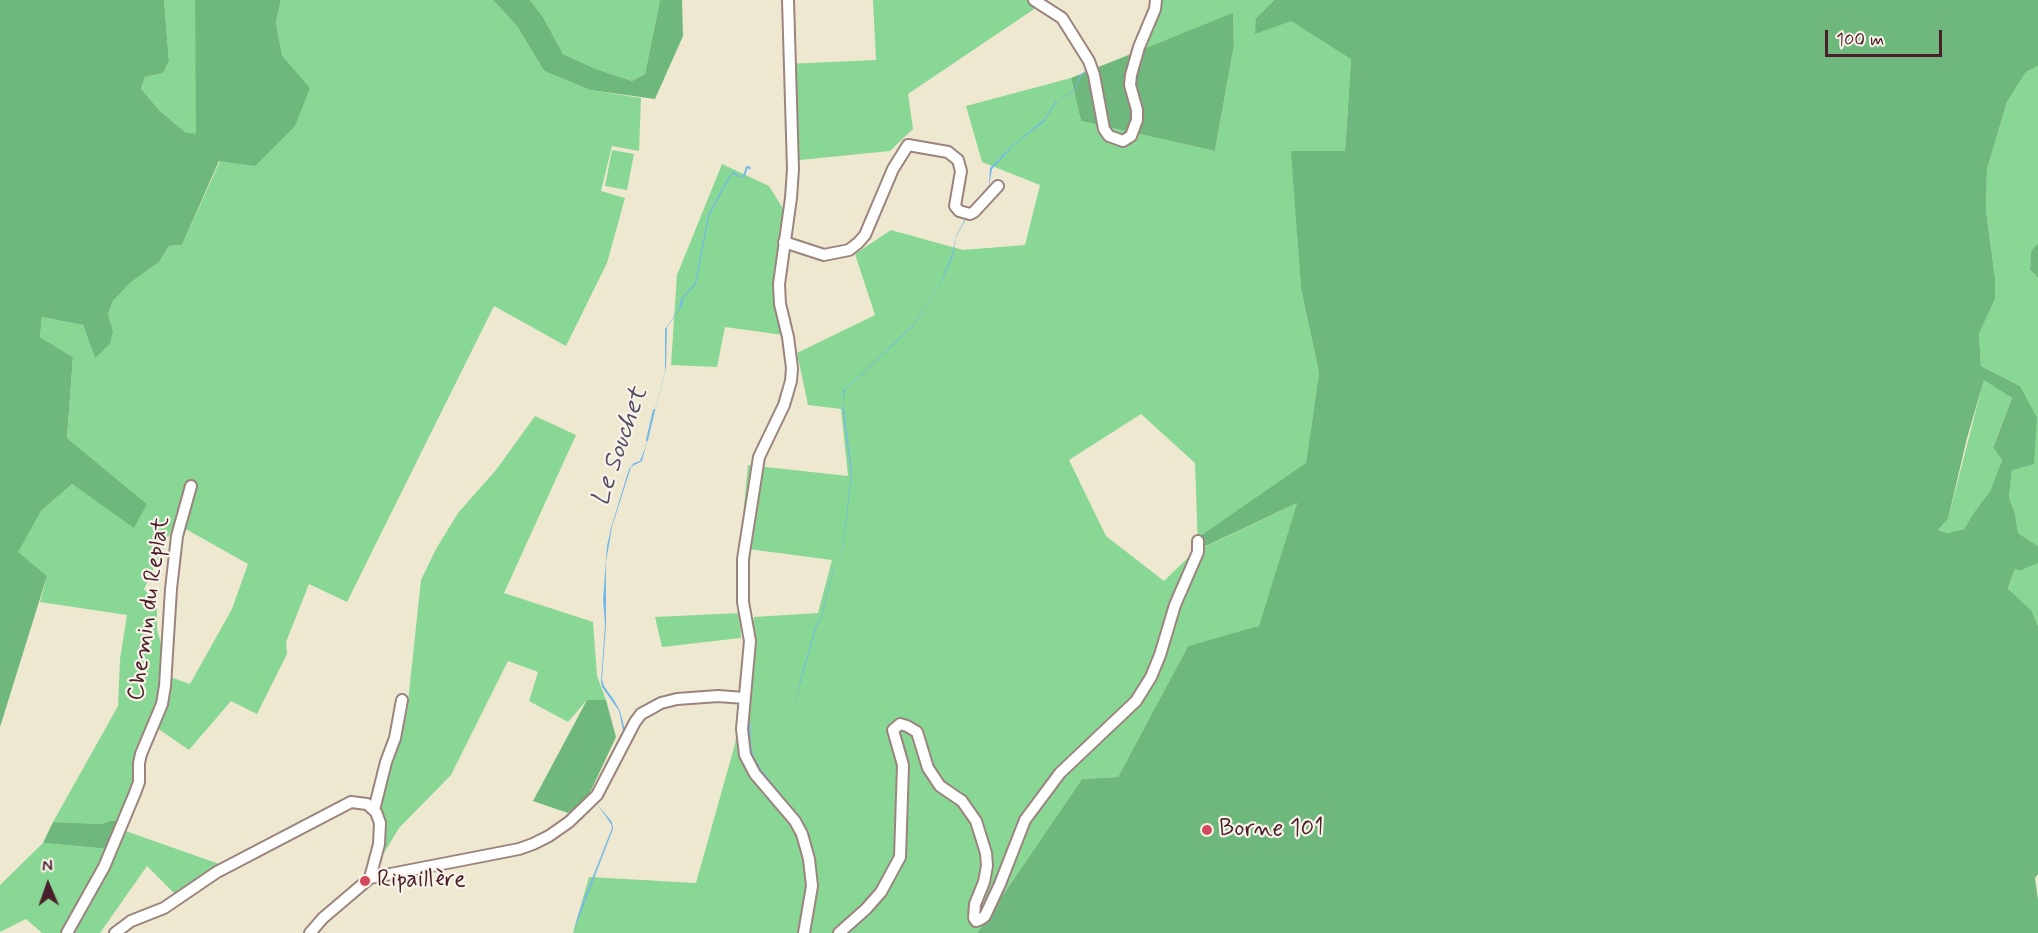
<!DOCTYPE html>
<meta charset="utf-8">
<style>
body{margin:0}
#map{position:relative;width:2038px;height:933px;overflow:hidden;background:#efe8d0;font-family:Mynerve,sans-serif}
canvas{display:block}
.north{position:absolute;left:18px;top:855px;width:60px;height:60px;-webkit-text-stroke:4px #f7f3e8;paint-order:stroke;rotate:358deg;font-size:16px;font-weight:700;line-height:24px;text-align:center;color:#4a1f2b}
.north::after{content:'';display:block;margin:auto;width:21px;height:27px;background:#4a1f2b;clip-path:polygon(50% 0,100% 100%,50% 72%,0 100%)}
.scale{position:absolute;left:1825px;top:30px;width:117px;height:27px;box-sizing:border-box;border:3px solid #4a1f2b;border-top:0;padding-left:8px;font-size:18px;line-height:21px;white-space:nowrap;color:#4a1f2b;-webkit-text-stroke:4px #f7f3e8;paint-order:stroke}
</style>
<div id="map">
<canvas width="2038" height="933"></canvas>
<div class="north">N</div>
<div class="scale">100 m</div>
</div>
<script>
const context = document.querySelector('canvas').getContext('2d');
context.lineJoin = 'round';
function fill(path, color) {
  context.fillStyle = color;
  context.fill(path, 'evenodd');
}
function toPath(rows) {
  const path = new Path2D();
  for (const r of rows) {
    path.moveTo(r[0], r[1]);
    for (let i = 2; i < r.length; i += 2) path.lineTo(r[i], r[i + 1]);
  }
  return path;
}
function trace(path, color, width, dash) {
  context.strokeStyle = color;
  context.lineWidth = width;
  context.lineCap = dash ? 'butt' : 'round';
  context.setLineDash(dash || []);
  context.stroke(path);
}
function write(font, color, halo, rows, align = 'center') {
  context.font = font + ' Mynerve,sans-serif';
  context.lineWidth = 4.5;
  context.setLineDash([]);
  context.textBaseline = 'middle';
  context.strokeStyle = halo;
  context.fillStyle = color;
  for (const [text, x, y, turn = 0] of rows) {
    context.save();
    context.translate(x, y);
    context.rotate((+turn || 0) * Math.PI / 180);
    context.textAlign = isNaN(turn) ? turn : align;
    if (halo) context.strokeText(text, 0, 0);
    context.fillText(text, 0, 0);
    context.restore();
  }
}
const green = toPath([
 [164,0,195,0,197,135,185,132,160,111,141,89,145,77,163,73,169,61],
 [281,0,493,0,517,26,544,71,590,90,641,98,639,151,612,146,601,191,625,198,607,263,566,346,494,306,347,602,309,584,286,642,287,654,257,714,231,701,189,750,157,728,120,821,109,821,102,824,53,822,118,706,120,659,127,615,40,602,47,576,17,552,41,511,72,484,134,527,147,504,67,438,73,357,40,337,42,317,83,325,95,357,113,329,108,314,113,301,130,283,159,262,169,246,182,245,220,161,310,88,282,55,276,23],
 [175,523,248,564,232,609,190,684,170,677,157,629,157,604,144,589],
 [530,0,660,0,645,74,632,81,596,69,563,54,543,17],
 [873,0,1037,0,1043,3,908,94,913,129,890,151,790,161,787,64,876,60],
 [1151,0,1274,0,1256,18,1291,21,1351,58,1345,152,1292,151,1301,289,1319,373,1306,464,1200,536,1205,547,1297,503,1259,627,1188,646,1118,777,1082,779,977,933,573,933,589,877,696,883,735,744,754,617,818,613,832,560,740,548,748,465,848,476,841,409,808,405,797,353,875,315,855,254,891,230,963,250,1025,245,1040,185,982,162,966,106,1071,78,1081,121,1215,151,1234,45,1233,14,1138,51,1151,9],
 [1141,414,1195,463,1198,548,1164,581,1106,536,1069,460],
 [2038,66,2038,243,2031,251,2030,270,2038,278,2038,546,2018,533,2015,513,2009,498,2020,386,1981,366,1979,334,1995,299,1995,278,1986,210,1987,169,2007,102,2026,72],
 [612,150,634,154,627,190,605,186],
 [722,164,769,186,787,215,782,240,783,335,725,327,717,367,671,365,677,275],
 [1984,379,2012,398,1993,446,2002,460,1990,491,1975,511,1964,529,1948,533,1938,530,1948,519],
 [535,416,576,435,504,593,593,622,597,676,606,700,587,700,568,722,529,701,538,672,508,661,451,775,399,828,372,873,381,799,408,702,421,580,436,549,458,513,496,470],
 [2038,563,2038,626,2032,611,2008,590,2015,569,2020,571],
 [740,613,741,638,662,647,655,617],
 [117,828,222,865,178,897,147,866,100,933,42,933,26,919,0,932,0,885,43,843,109,849]
]);
const forest = toPath([
 [0,0,164,0,169,61,163,73,145,77,141,89,160,111,185,132,196,134,195,0,281,0,276,23,282,55,310,88,295,126,255,166,219,161,182,245,169,246,159,262,130,283,113,301,108,314,113,330,110,344,95,358,83,325,42,317,40,337,73,357,67,438,147,504,134,528,72,484,41,511,18,552,47,576,0,727],
 [493,0,530,0,543,17,563,54,596,69,632,81,645,74,660,0,682,0,683,36,655,99,590,90,544,71,517,26],
 [1274,0,2038,0,2038,66,2026,72,2007,102,1987,169,1986,210,1995,278,1995,299,1979,334,1981,366,2020,386,2037,418,2034,464,2012,470,2009,498,2015,513,2018,533,2038,546,2038,563,2020,571,2015,569,2008,589,2032,611,2038,626,2038,874,2035,878,2038,900,2038,933,977,933,1082,779,1118,777,1188,646,1259,626,1297,503,1204,547,1200,536,1306,463,1319,373,1301,289,1291,151,1345,151,1351,59,1291,21,1255,34,1256,18],
 [1984,380,2012,398,1993,447,2002,460,1990,491,1975,511,1964,529,1948,533,1938,530,1948,519,1967,438],
 [1233,13,1234,45,1215,151,1081,121,1071,78],
 [2038,243,2038,278,2030,270,2031,251],
 [587,700,606,700,616,737,587,799,568,813,533,801],
 [109,821,120,821,109,849,43,843,53,822,102,824]
]);
const water = toPath([
 [1089,68,1081,76,1075,90,1057,101,1044,122,1016,143,992,169,989,187,972,208,956,237,953,256,941,283,914,325,845,390,843,401,852,473,843,548,832,575,822,616,817,625,802,677,794,709,801,677,816,625,821,617,832,573,842,552,851,474,843,412,843,391,914,324,940,284,952,255,956,236,972,206,989,185,990,168,1015,143,1045,119,1055,102,1075,89,1080,75],
 [733,172,742,177,745,173,742,178,733,174,731,175,709,216,696,284,683,298,682,306,667,327,666,368,642,461,631,467,612,527,606,562,606,625,602,679,604,686,614,700,620,711,625,730,608,766,623,730,619,711,602,687,601,682,605,624,603,600,607,546,611,528,629,469,634,463,640,461,645,448,665,371,665,329,679,309,681,299,695,283,708,215,729,176],
 [597,804,612,822,613,829,573,933,579,912,612,828,611,824]
]);
const stream = toPath([
 [744,176,747,167,750,168],
 [647,440,654,410],
 [749,718,750,745,753,757,761,771,778,792]
]);
const minor = toPath([
 [788,0,793,169,791,198,779,284,780,304,788,337,792,368,791,381,784,405,759,457,743,559,743,602,750,641,742,729,745,755,755,774,795,821,802,834,809,859,812,886,804,933],
 [1034,0,1062,18,1089,61,1094,75,1104,129,1109,136,1123,141,1131,136,1137,120,1137,110,1130,85,1131,75,1139,47,1155,9,1156,0],
 [784,242,824,255,849,250,858,243,865,235,893,169,908,145,948,152,958,160,961,171,955,206,959,211,970,214,974,212,998,186],
 [374,810,386,762,395,738,402,700],
 [67,933,104,867,135,793,139,782,139,763,141,754,162,704,165,686,171,589,177,536,191,486],
 [115,933,131,921,164,908,217,872,351,802,367,804,376,812,380,823,379,844,370,878],
 [310,933,323,918,370,878,519,849,533,844,549,836,569,822,597,795,635,722,641,714,652,708,661,703,677,699,718,696,744,698],
 [839,933,866,909,881,892,900,857,903,765,893,730,900,724,907,726,917,732,928,768,940,786,962,801,976,821,986,853,987,866,984,882,975,904,974,918,976,921,981,919,985,916,1000,884,1025,820,1060,773,1136,701,1151,677,1160,655,1175,605,1198,552,1198,541]
]);
const markers = [
 [1207,830,6,"#d1495b"],
 [365,881,6,"#d1495b"]
];
const streetNames = [
 ["Chemin du Replat",150,609,-82]
];
const poiNames = [
 ["Borne 101",1219,830],
 ["Ripaillère",377,881]
];
const waterNames = [
 ["Le Souchet",621,447,-71]
];
fill(green, '#89d795');
fill(forest, '#6eb87e');
fill(water, '#72b8e9');
trace(stream, '#72b8e9', 2);
trace(minor, '#9c847e', 14);
trace(minor, '#fff', 10);
for (const [x, y, r, color] of markers) {
  const dot = new Path2D();
  dot.arc(x, y, r, 0, 2 * Math.PI);
  context.fillStyle = color;
  context.fill(dot);
  trace(dot, '#f7f3e8', 2);
}
write('24px', '#4a1f2b', '#f7f3e8', streetNames);
write('24px', '#4a1f2b', '#f7f3e8', poiNames, 'left');
write('italic 26px', '#564d64', '#f7f3e8', waterNames);
</script>
